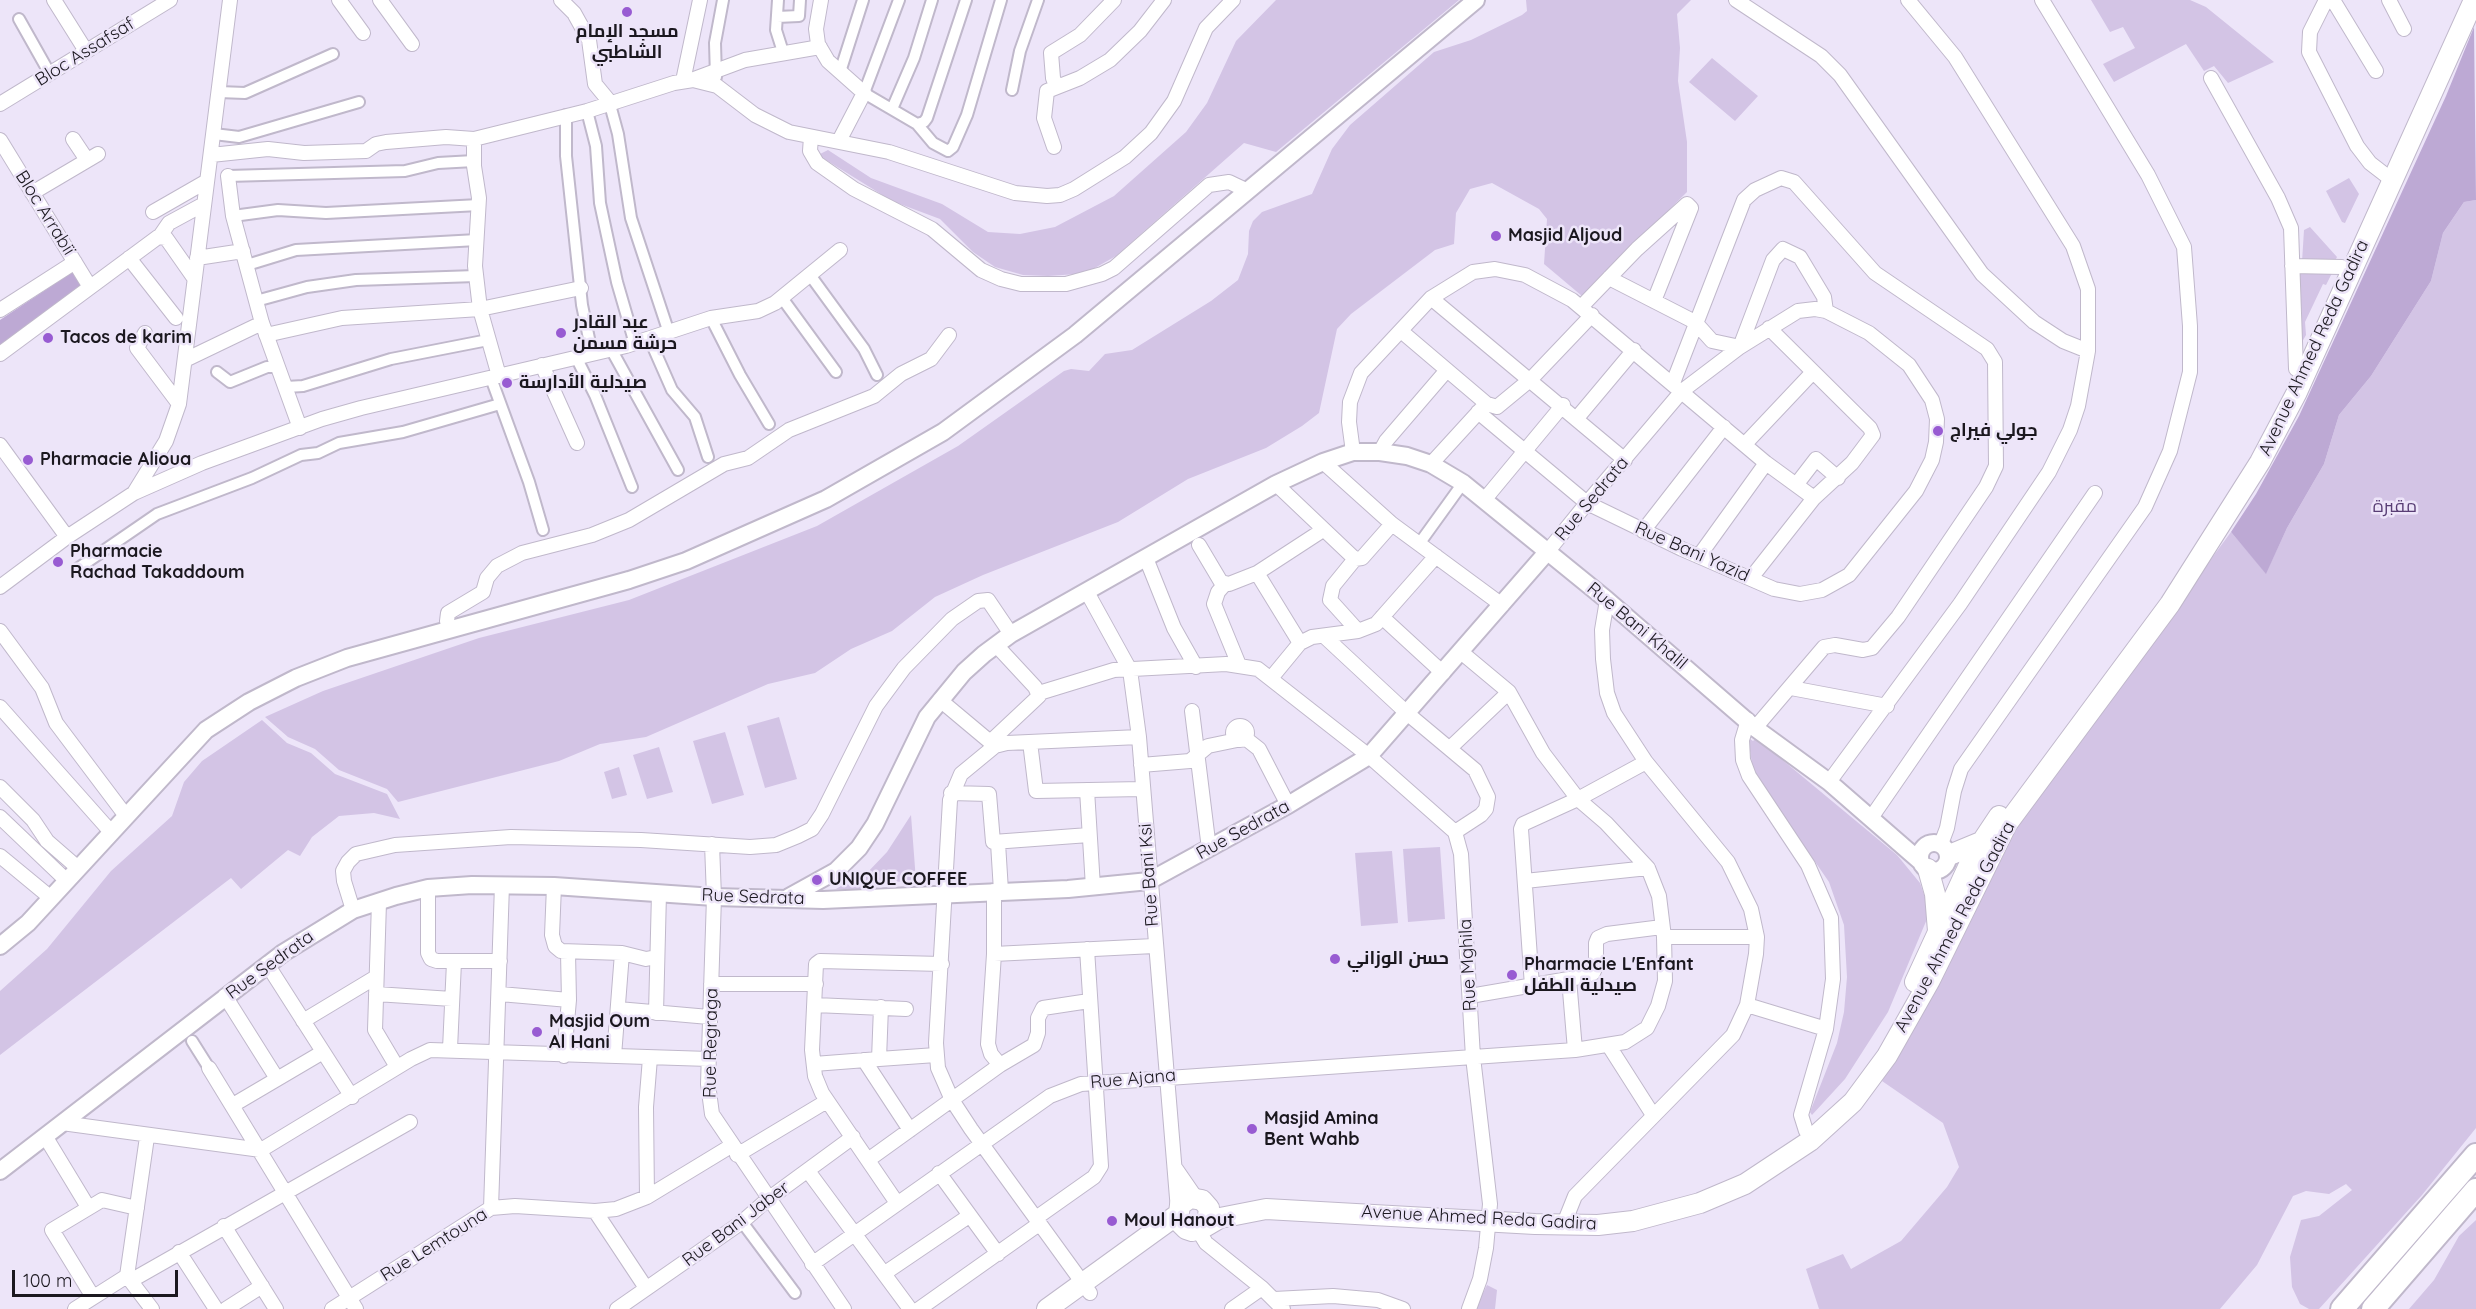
<!DOCTYPE html>
<meta charset="utf-8">
<style>
body{margin:0}
#map{position:relative;width:2476px;height:1309px;overflow:hidden;background:#ede5f9;font-family:Quicksand,sans-serif}
canvas{display:block}
.scale{position:absolute;left:12px;top:1270px;width:166px;height:27px;box-sizing:border-box;border:3px solid #1b181f;border-top:0;padding-left:8px;font-size:18px;line-height:21px;white-space:nowrap;color:#1b181f;-webkit-text-stroke:4px #ede5f9;paint-order:stroke}
</style>
<div id="map">
<canvas width="2476" height="1309"></canvas>
<div class="scale">100 m</div>
</div>
<script>
const context = document.querySelector('canvas').getContext('2d');
context.lineJoin = 'round';
function fill(path, color) {
  context.fillStyle = color;
  context.fill(path, 'evenodd');
}
function toPath(rows) {
  const path = new Path2D();
  for (const r of rows) {
    if (r.length === 3) {
      path.moveTo(r[0] + r[2], r[1]);
      path.arc(r[0], r[1], r[2], 0, 2 * Math.PI);
      continue;
    }
    path.moveTo(r[0], r[1]);
    for (let i = 2; i < r.length; i += 2) path.lineTo(r[i], r[i + 1]);
  }
  return path;
}
function trace(path, color, width, dash) {
  context.strokeStyle = color;
  context.lineWidth = width;
  context.lineCap = dash ? 'butt' : 'round';
  context.setLineDash(dash || []);
  context.stroke(path);
}
function write(font, color, halo, rows, align = 'center') {
  context.font = font + ' Quicksand,Cairo,sans-serif';
  context.lineWidth = 5;
  context.setLineDash([]);
  context.textBaseline = 'middle';
  context.strokeStyle = halo;
  context.fillStyle = color;
  for (const [text, x, y, turn = 0] of rows) {
    context.save();
    context.translate(x, y);
    context.rotate((+turn || 0) * Math.PI / 180);
    context.textAlign = isNaN(turn) ? turn : align;
    if (halo) context.strokeText(text, 0, 0);
    context.fillText(text, 0, 0);
    context.restore();
  }
}
const green = toPath([
 [1276,0,1459,0,1276,152,1244,143,1116,256,1093,269,1077,274,1048,276,1023,275,995,267,973,252,940,219,892,201,818,155,828,150,871,178,942,204,988,232,1020,234,1055,227,1114,196,1186,132,1207,103,1236,41],
 [1526,0,1691,0,1677,14,1680,48,1678,81,1687,142,1687,192,1582,296,1544,264,1547,219,1539,209,1492,183,1470,189,1456,213,1454,244,1435,250,1351,314,1337,329,1319,413,1302,426,1266,448,1188,479,1118,522,983,575,935,597,892,631,851,649,815,673,768,684,646,737,600,744,559,761,398,802,387,789,339,770,315,749,288,737,265,717,323,691,479,638,629,600,817,526,958,446,1064,371,1071,369,1089,371,1105,354,1132,350,1211,301,1238,280,1248,254,1249,231,1253,221,1262,212,1312,194,1332,149,1350,125,1434,52,1471,40,1522,15,1527,11],
 [2091,0,2190,0,2206,7,2274,62,2228,83,2214,66,2204,71,2186,44,2114,82,2103,64,2135,48,2123,27,2110,32],
 [1712,58,1758,96,1735,121,1689,82],
 [2349,178,2359,194,2345,223,2342,222,2326,191],
 [2476,200,2476,1128,2422,1195,2319,1309,2309,1309,2300,1304,2292,1287,2290,1257,2301,1220,2319,1216,2352,1190,2346,1184,2329,1194,2306,1191,2293,1196,2257,1265,2220,1309,1819,1309,1806,1269,1843,1254,1851,1269,1901,1241,1947,1187,1959,1167,1943,1123,1882,1081,1910,1036,1959,942,2003,847,2047,782,2231,532,2266,573,2287,528,2324,464,2339,415,2371,376,2431,281,2443,233,2464,202],
 [2310,227,2337,257,2336,259,2302,262,2304,230],
 [2298,272,2332,273,2326,285,2323,284,2305,322,2306,335,2302,342,2297,326,2302,315],
 [779,717,797,779,765,788,747,726],
 [262,720,287,743,311,753,335,774,387,794,400,819,374,813,339,816,312,837,300,856,288,850,241,889,231,878,0,1055,0,991,47,949,111,871,172,816,184,782,202,761],
 [725,732,744,795,712,804,693,741],
 [1756,738,1897,855,1920,883,1927,903,1927,919,1888,1012,1845,1079,1812,1115,1810,1112,1837,1043,1844,1012,1847,977,1844,925,1829,882,1758,779,1752,764,1749,744,1750,739,1753,741],
 [659,747,673,792,647,799,633,755],
 [619,767,627,795,612,799,604,772],
 [911,815,916,881,866,883,866,874,887,852],
 [1440,847,1445,919,1408,922,1403,849],
 [1392,851,1398,923,1361,926,1355,853],
 [861,871,863,889,836,889,849,881],
 [2476,1220,2476,1309,2409,1309,2434,1280,2459,1236],
 [1487,1285,1497,1290,1495,1309,1475,1309]
]);
const forest = toPath([
 [2474,27,2476,200,2464,202,2443,233,2431,281,2371,376,2339,415,2324,464,2287,528,2266,574,2231,532,2256,494,2299,416,2446,96],
 [80,267,87,281,0,345,0,320]
]);
const pedestrian = toPath([
 [778,0,776,30,783,52],
 [899,0,864,93,917,124,933,143,948,151,953,147,967,115,1001,0],
 [777,17,799,16,800,0],
 [19,19,50,74],
 [840,72,863,0],
 [716,77,715,43,723,0],
 [1012,90,1020,51,1038,0],
 [219,92,245,93,333,54],
 [609,101,618,134,631,218,669,333],
 [892,109,914,58,932,0],
 [587,111,596,146,600,203,617,282,635,344],
 [566,115,566,156,582,305,592,353],
 [917,124,924,122,927,118,966,0],
 [214,134,239,137,359,102],
 [228,176,405,171,438,163,474,161],
 [233,216,278,210,326,213,479,205],
 [247,265,296,250,477,240],
 [810,275,864,349,877,375],
 [782,298,836,372],
 [256,301,307,287,356,280,476,276],
 [711,318,740,375,769,424],
 [650,340,672,390,695,417,708,457],
 [611,349,678,470],
 [576,357,595,395,632,487],
 [217,372,230,382,267,367,277,367],
 [491,378,529,482,543,530],
 [286,387,303,386,391,359,488,340],
 [1419,544,1463,483],
 [77,569,157,514,252,478,301,455,318,453,339,443,403,432,500,404],
 [192,1041,209,1068],
 [742,1222,795,1293]
]);
const minor = toPath([
 [54,0,86,51],
 [339,0,363,33],
 [380,0,412,44],
 [561,0,574,13,589,40,595,84,609,101],
 [821,0,816,29,818,44,828,61,864,93,839,141],
 [1736,0,1821,56,1840,75,1982,274,2034,322,2063,341,2088,351],
 [2326,0,2310,32,2309,52,2357,146,2370,163,2392,180],
 [2333,0,2376,71],
 [2389,0,2404,29],
 [2211,78,2278,198,2291,228,2296,369],
 [694,79,745,60,820,47],
 [683,81,700,0],
 [1056,86,1053,78,1051,53,1080,35,1114,0],
 [0,104,170,0],
 [811,137,810,151,817,163,854,189,932,229,981,270,1001,279,1021,284,1066,284,1102,274,1114,268,1209,185,1229,182,1248,191],
 [73,139,87,160],
 [474,139,474,166,479,198,475,266,480,309,581,288],
 [0,140,90,287],
 [1054,147,1044,118,1047,91,1080,78,1110,60,1140,31,1164,0],
 [211,155,268,149,304,153,366,151,376,144,386,142,446,137,474,139,587,111,674,83,693,80,717,86,755,115,789,132,889,152,1015,193,1047,196,1060,195,1074,189,1125,157,1151,133,1174,101,1206,28,1233,0],
 [228,176,233,216,262,323,300,428],
 [32,193,98,154],
 [153,212,207,181],
 [160,236,169,223,204,204],
 [129,258,176,318],
 [197,258,243,251],
 [2292,266,2342,267],
 [1609,278,1695,322,1712,341,1740,347,1773,260,1783,249,1800,257,1824,297,1826,311],
 [1431,298,1625,460],
 [1581,307,1637,249,1687,204,1691,208,1654,301],
 [0,310,75,262],
 [1401,331,1487,404,1497,407,1531,379,1592,315],
 [145,333,137,348,179,404],
 [266,335,342,318,480,309,499,376],
 [0,354,158,237,166,238,194,278],
 [185,360,262,323],
 [542,365,577,443],
 [1673,383,1744,200,1755,190,1781,178,1794,182,1875,273,1987,349,1995,362,1996,466,1986,487,1898,617,1872,648,1863,650,1835,645,1824,647,1755,728],
 [1478,412,1587,503,1682,549,1774,589,1800,594,1822,590,1849,575,1916,491,1932,460,1936,442,1937,419,1932,400,1909,365,1869,333,1826,311,1815,309,1798,311,1740,347,1682,391,1587,503,1548,551],
 [1577,418,1634,350],
 [1745,444,1813,372],
 [0,445,67,537],
 [1353,452,1349,422,1350,402,1361,373,1431,298,1473,272,1495,269,1525,275,1572,300,1766,463,1814,498],
 [1380,452,1386,441,1447,370],
 [1323,462,1392,524,1502,605],
 [1431,464,1484,406],
 [1276,484,1355,559,1362,558,1392,524],
 [1796,485,1816,459,1838,478],
 [134,493,166,441,179,404,230,0],
 [1485,499,1563,405],
 [1643,531,1724,427],
 [1199,545,1221,582,1229,584,1257,573,1323,530],
 [1699,556,1766,463],
 [1146,558,1174,628,1196,667],
 [1355,559,1333,586,1330,600,1358,631],
 [1257,573,1300,643],
 [1751,578,1814,498,1852,463,1873,435,1870,428,1769,328],
 [1225,584,1218,592,1214,604,1239,665],
 [0,587,67,537,134,493,202,463,322,419,361,408,626,346,711,318,758,311,775,303,840,250],
 [1087,592,1130,670,1139,737,1178,1210],
 [1382,617,1443,673],
 [450,629,447,621,448,613,483,592,487,578,497,566,522,553,592,535,629,520,724,464,748,458,789,430,874,396,901,374,931,359,949,335],
 [0,631,42,688,56,723,65,735,126,816],
 [1324,636,1408,714,1475,770,1488,797,1486,809,1481,815,1455,832],
 [1272,677,1300,643,1312,637,1358,631,1376,624,1436,556],
 [1791,688,1887,706],
 [1039,693,1114,670,1226,664,1258,669,1369,756,1455,832,1461,854,1473,1057,1490,1204,1486,1248,1480,1279,1469,1309],
 [940,700,995,746],
 [0,707,111,832],
 [1192,711,1209,849],
 [1748,720,1742,740,1743,760,1749,776,1808,865,1831,918,1833,979,1826,1029,1801,1115,1806,1131],
 [1240,733,7],
 [1245,738,1259,749,1288,805],
 [990,742,1039,696,1035,687,996,645],
 [1030,742,1036,791,1142,789],
 [1450,748,1509,692],
 [1141,765,1190,761,1208,746,1237,740],
 [1829,782,1960,604,2049,472,2070,430,2078,406,2088,351,2088,289,2073,246,1955,57,1908,0],
 [0,787,33,820,47,841,78,868],
 [1087,790,1093,887],
 [951,793,989,794,993,842,1089,835],
 [0,817,67,881],
 [1871,818,2095,493],
 [998,843,1001,891],
 [712,844,714,897,708,1084,712,1114,844,1309],
 [1941,844,1947,828,1954,791,1961,769,2145,507,2170,451,2190,372,2190,326,2184,247,2148,175,2042,0],
 [0,856,51,898],
 [1525,881,1648,868],
 [554,886,552,935,555,946,561,951,622,953,646,959,656,957],
 [428,888,428,953,431,959,437,961,500,961],
 [994,891,994,954,988,1044,991,1054,1000,1065],
 [379,902,375,1030,397,1067],
 [353,910,344,881,343,871,348,862,356,854,395,845,511,837,641,840,750,847,776,845,798,836,812,829,822,814,876,706,904,668,952,619,978,601,988,600,1011,634],
 [1664,937,1757,937],
 [994,954,1154,946],
 [267,964,352,1097],
 [1569,979,1575,1050],
 [711,984,816,984],
 [1532,986,1521,829,1523,824,1578,799,1646,762],
 [376,994,452,999],
 [500,994,569,1000],
 [225,996,276,1077],
 [1470,996,1586,976,1593,973,1596,966,1596,943,1598,938,1607,934,1662,927],
 [815,1005,906,1009],
 [1747,1005,1826,1029],
 [618,1009,709,1017],
 [656,1013,659,893],
 [303,1021,376,977],
 [1609,1046,1653,1115],
 [450,1049,454,962],
 [564,1056,569,1000,568,953],
 [614,1056,622,953],
 [879,1059,936,1055],
 [864,1060,910,1130],
 [814,1064,879,1059,881,1007],
 [209,1068,356,1309],
 [233,1105,323,1052],
 [62,1123,261,1150,411,1059,430,1050,709,1059],
 [45,1136,88,1207],
 [737,1155,827,1101],
 [868,1160,1000,1065,1034,1045,1038,1033,1038,1018,1043,1008,1089,1001],
 [1176,1169,1196,1198],
 [808,1171,910,1309],
 [939,1173,998,1254],
 [647,1197,646,1107,650,1058],
 [897,1203,822,1093,815,1076,812,1050,816,964,820,961,942,964],
 [491,1208,502,885],
 [595,1211,646,1288],
 [1567,1216,1575,1196,1733,1035,1747,1005,1756,954,1757,937,1751,909,1728,862,1646,762,1614,713,1607,693,1603,659,1602,630,1607,600],
 [1036,1218,1094,1177,1101,1166,1087,949],
 [224,1226,276,1309],
 [1198,1230,1206,1243,1262,1288,1283,1309],
 [179,1252,216,1309],
 [812,1264,1050,1096,1081,1084,1575,1050,1625,1042,1647,1028,1658,1006,1665,981,1664,937,1659,896,1648,868,1606,823,1578,799,1543,753,1509,692,1461,652],
 [885,1273,969,1216],
 [127,1276,152,1309],
 [132,1280,410,1122],
 [1090,1293,971,1129,952,1100,938,1068,936,1043,950,800,961,774,995,746,1007,743,1139,737],
 [93,1297,52,1230,102,1200,137,1208],
 [1274,1299,1333,1296,1378,1300,1403,1309],
 [75,1309,127,1276,147,1137],
 [226,1309,262,1286],
 [332,1309,491,1208,515,1206,595,1211,616,1209,647,1197,731,1146],
 [617,1309,742,1222,767,1200,853,1137],
 [919,1309,1039,1224],
 [1232,1309,1262,1288]
]);
const tertiary = toPath([
 [1934,857,14],
 [789,897,836,871,859,848,875,824,927,717,964,672,984,654,1011,634,1276,484,1323,462,1353,452,1380,452,1407,456,1431,464,1463,483,1607,600,1755,728,1829,782,1921,862],
 [0,946,28,923,206,730,249,702,296,678,347,658,629,580,686,561,826,499,943,432,1075,335,1476,0],
 [0,1171,283,953,353,910,396,896,428,888,472,885,554,886,714,897,823,900,1068,889,1149,881,1288,805,1369,756,1548,551]
]);
const secondary = toPath([
 [1952,854,1981,842],
 [1928,869,1935,894,1938,931],
 [1915,982,1975,852,1999,816],
 [1207,1224,1209,1208,1202,1200,1190,1198,1180,1205,1178,1221,1186,1229,1192,1231,1203,1228,1220,1218,1266,1209,1535,1224,1598,1225,1633,1221,1700,1203,1745,1184,1810,1141,1853,1102,1887,1056,1930,980,2007,824,2170,604,2260,462,2297,392,2474,0],
 [1047,1309,1177,1215]
]);
const trunk = toPath([
 [2342,1309,2476,1155],
 [2373,1309,2476,1190]
]);
const markers = [
 [627,12,6,"#985bd2"],
 [1496,236,6,"#985bd2"],
 [561,333,6,"#985bd2"],
 [48,338,6,"#985bd2"],
 [507,383,6,"#985bd2"],
 [1938,431,6,"#985bd2"],
 [28,460,6,"#985bd2"],
 [58,562,6,"#985bd2"],
 [817,880,6,"#985bd2"],
 [1335,959,6,"#985bd2"],
 [1512,975,6,"#985bd2"],
 [537,1032,6,"#985bd2"],
 [1252,1129,6,"#985bd2"],
 [1112,1221,6,"#985bd2"]
];
const poiNames = [
 ["مسجد الإمام",627,32,"center"],
 ["الشاطبي",627,53,"center"],
 ["Masjid Aljoud",1508,236],
 ["عبد القادر",573,323],
 ["حرشة مسمن",573,344],
 ["Tacos de karim",60,338],
 ["صيدلية الأدارسة",519,383],
 ["جولي فيراج",1950,431],
 ["Pharmacie Alioua",40,460],
 ["Pharmacie",70,552],
 ["Rachad Takaddoum",70,573],
 ["UNIQUE COFFEE",829,880],
 ["حسن الوزاني",1347,959],
 ["Pharmacie L'Enfant",1524,965],
 ["صيدلية الطفل",1524,986],
 ["Masjid Oum",549,1022],
 ["Al Hani",549,1043],
 ["Masjid Amina",1264,1119],
 ["Bent Wahb",1264,1140],
 ["Moul Hanout",1124,1221]
];
const streetNames = [
 ["Bloc Assafsaf",85,52,-32],
 ["Bloc Arrabiï",45,213,58],
 ["Avenue Ahmed Reda Gadira",2314,348,-65],
 ["Rue Sedrata",1592,499,-50],
 ["Rue Bani Yazid",1692,552,24],
 ["Rue Bani Khalil",1637,626,40],
 ["Rue Sedrata",1243,830,-29],
 ["Rue Bani Ksi",1149,875,-94],
 ["Rue Sedrata",753,897,2],
 ["Avenue Ahmed Reda Gadira",1955,927,-62],
 ["Rue Sedrata",270,965,-36],
 ["Rue Mghila",1468,965,-93],
 ["Rue Regraga",711,1043,-89],
 ["Rue Ajana",1133,1079,-5],
 ["Avenue Ahmed Reda Gadira",1479,1218,3],
 ["Rue Bani Jaber",736,1224,-37],
 ["Rue Lemtouna",434,1245,-32]
];
const parkNames = [
 ["مقبرة",2395,507]
];
fill(green, '#d3c4e5');
fill(forest, '#bda9d4');
trace(pedestrian, '#c0b8cb', 14);
trace(minor, '#c0b8cb', 16);
trace(tertiary, '#c0b8cb', 20);
trace(secondary, '#c0b8cb', 22);
trace(trunk, '#c0b8cb', 26);
trace(pedestrian, '#fff', 10);
trace(minor, '#fff', 14);
trace(tertiary, '#fff', 16);
trace(secondary, '#fff', 20);
trace(trunk, '#fff', 22);
for (const [x, y, r, color] of markers) {
  const dot = new Path2D();
  dot.arc(x, y, r, 0, 2 * Math.PI);
  context.fillStyle = color;
  context.fill(dot);
  trace(dot, '#ede5f9', 2);
}
write('bold 18px', '#1b181f', '#ede5f9', poiNames, 'left');
write('18px', '#1b181f', '#ede5f9', streetNames);
write('18px', '#583d74', '#ede5f9', parkNames);
</script>
